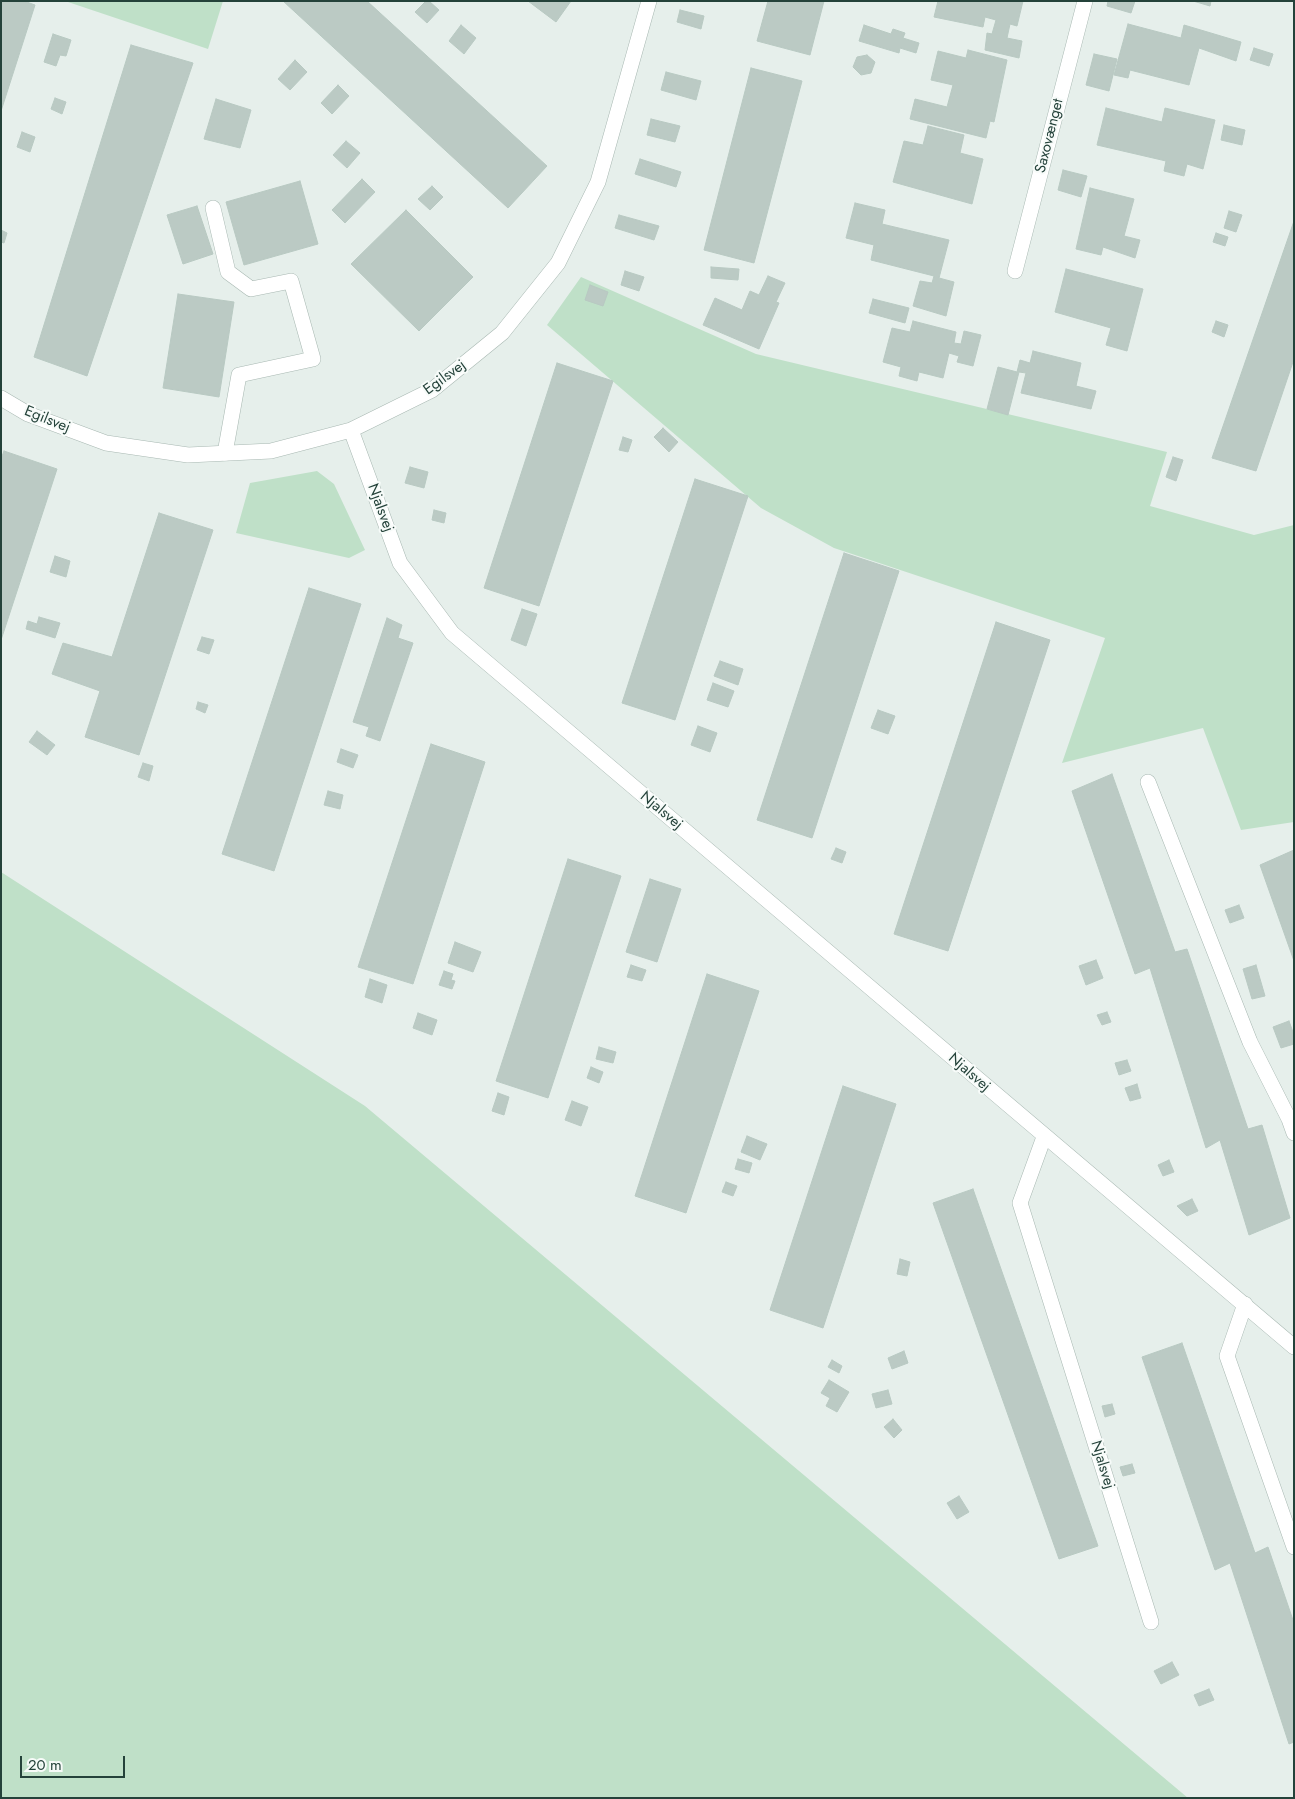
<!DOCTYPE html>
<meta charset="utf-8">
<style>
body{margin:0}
#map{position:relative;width:1295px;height:1799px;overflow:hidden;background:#e6efeb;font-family:Jost,sans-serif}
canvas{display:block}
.frame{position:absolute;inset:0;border:2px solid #24423a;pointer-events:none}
.scale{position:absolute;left:20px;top:1756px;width:105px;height:22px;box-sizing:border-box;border:2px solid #24423a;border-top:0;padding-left:6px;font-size:15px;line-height:18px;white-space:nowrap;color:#24423a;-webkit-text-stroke:4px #f7fbf9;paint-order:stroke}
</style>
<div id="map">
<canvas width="1295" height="1799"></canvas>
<div class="frame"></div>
<div class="scale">20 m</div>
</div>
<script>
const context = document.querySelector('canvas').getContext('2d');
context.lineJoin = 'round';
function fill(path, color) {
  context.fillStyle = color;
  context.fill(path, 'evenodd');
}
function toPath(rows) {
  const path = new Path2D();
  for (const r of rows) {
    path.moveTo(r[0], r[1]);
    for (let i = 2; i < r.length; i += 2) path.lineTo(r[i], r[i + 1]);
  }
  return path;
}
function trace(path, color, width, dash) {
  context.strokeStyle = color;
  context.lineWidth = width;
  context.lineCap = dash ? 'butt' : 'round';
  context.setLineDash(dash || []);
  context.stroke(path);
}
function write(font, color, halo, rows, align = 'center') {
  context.font = font + ' Jost,sans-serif';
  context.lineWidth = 4;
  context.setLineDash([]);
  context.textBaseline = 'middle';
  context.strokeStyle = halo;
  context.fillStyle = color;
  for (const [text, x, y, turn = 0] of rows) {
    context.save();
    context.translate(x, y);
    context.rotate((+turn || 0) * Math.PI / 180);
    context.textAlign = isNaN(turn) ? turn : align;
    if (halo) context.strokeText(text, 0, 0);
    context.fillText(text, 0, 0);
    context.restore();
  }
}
const green = toPath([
 [65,1,223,1,208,49],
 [581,277,756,354,1167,452,1150,506,1254,535,1294,525,1294,822,1241,830,1203,728,1062,763,1105,638,834,548,761,508,547,325],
 [317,471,334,484,365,550,349,558,236,533,250,483],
 [1,872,365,1106,1188,1798,1,1798]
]);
const building = toPath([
 [1,1,24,1,35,5,1,111,1,1],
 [283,1,367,1,547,166,508,208,283,1],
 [426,1,429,1,439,10,427,23,415,12,426,1],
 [528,1,571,1,556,22,528,1],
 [768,1,824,1,810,55,757,41,768,1],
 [938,1,1023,1,1017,26,1010,24,1007,38,1022,41,1019,58,985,50,987,33,992,34,996,20,985,17,983,27,934,17,938,1],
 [1108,1,1135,1,1131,13,1107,6,1108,1],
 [1193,1,1211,1,1210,6,1193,1],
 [680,10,704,16,701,29,677,22,680,10],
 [1128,24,1181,38,1184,25,1241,42,1236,61,1199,48,1189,85,1130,70,1128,78,1114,75,1128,24],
 [461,25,476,38,464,54,449,41,461,25],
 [864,25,891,34,893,29,905,33,903,38,919,43,916,53,900,48,899,53,859,41,864,25],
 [53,34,71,40,66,56,60,55,56,66,44,62,53,34],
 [131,45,193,63,87,376,34,357,131,45],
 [1254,48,1273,54,1269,66,1250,60,1254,48],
 [968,50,1007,60,994,122,990,121,986,138,910,119,915,99,947,107,953,85,931,80,938,51,966,58,968,50],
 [1094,54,1117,59,1109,91,1086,85,1094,54],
 [867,55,875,62,871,73,861,75,853,67,857,57,867,55],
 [295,60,307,72,290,90,278,79,295,60],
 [751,68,802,81,754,263,704,250,751,68],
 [666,72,701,81,696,100,661,90,666,72],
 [338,85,349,96,332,114,321,103,338,85],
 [55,98,66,102,62,114,51,109,55,98],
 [216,99,251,110,240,148,204,139,216,99],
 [1106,108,1162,122,1165,108,1215,120,1203,169,1187,164,1184,176,1164,171,1166,161,1097,145,1106,108],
 [651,119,680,126,675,142,647,135,651,119],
 [1224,125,1245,130,1242,145,1221,140,1224,125],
 [928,126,964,135,960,153,983,159,972,204,893,182,904,141,923,145,928,126],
 [22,132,35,137,30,152,17,147,22,132],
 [346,141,360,153,347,168,333,155,346,141],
 [640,159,681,172,676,187,635,174,640,159],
 [1063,170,1087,176,1081,197,1058,190,1063,170],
 [362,179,375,192,345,223,332,210,362,179],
 [300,181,318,244,244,265,226,202,300,181],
 [432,186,443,197,430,210,418,199,432,186],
 [1090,188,1134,199,1124,236,1140,240,1135,258,1103,247,1101,255,1076,249,1090,188],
 [855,203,885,210,882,224,949,240,939,278,954,282,946,316,913,306,920,281,932,283,934,276,871,260,874,245,846,238,855,203],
 [197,206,213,254,183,264,167,215,197,206],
 [406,210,473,277,419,331,351,264,406,210],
 [1229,211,1242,215,1236,232,1224,228,1229,211],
 [619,215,659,226,654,240,615,228,619,215],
 [1294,221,1294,359,1256,471,1212,458,1294,221],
 [1,230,7,233,4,243,1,242,1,230],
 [1216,233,1228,237,1225,246,1213,242,1216,233],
 [711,267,739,269,738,280,711,278,711,267],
 [1066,269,1143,289,1127,351,1106,345,1111,328,1055,312,1066,269],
 [625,271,644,277,639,291,621,285,625,271],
 [768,276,785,283,776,302,779,303,759,349,703,325,715,298,742,310,750,291,759,295,768,276],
 [590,285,608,292,603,306,585,300,590,285],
 [178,294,234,302,219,397,163,388,178,294],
 [873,299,909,308,905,323,869,313,873,299],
 [913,321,956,332,954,343,961,344,964,331,981,335,973,366,957,362,959,356,949,353,943,378,919,372,917,381,899,376,901,367,883,362,892,328,910,332,913,321],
 [1216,321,1228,325,1224,337,1212,332,1216,321],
 [1033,351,1081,363,1076,386,1096,391,1091,409,1021,393,1026,373,1019,372,1008,415,987,409,998,367,1017,372,1020,360,1030,363,1033,351],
 [557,363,613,381,539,606,484,588,557,363],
 [663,428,678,442,669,452,654,437,663,428],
 [623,437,632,440,628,452,619,450,623,437],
 [4,451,57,469,1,640,1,459,4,451],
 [1173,457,1183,460,1176,481,1166,477,1173,457],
 [410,467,428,472,424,488,405,483,410,467],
 [695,479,748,496,675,720,622,703,695,479],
 [434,510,446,513,444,523,432,520,434,510],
 [159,513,213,530,139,755,85,737,100,691,52,674,63,643,112,657,159,513],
 [844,553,899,571,812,838,757,820,844,553],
 [55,556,70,561,66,577,50,572,55,556],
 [309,588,361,604,274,871,222,854,309,588],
 [522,609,537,614,526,646,511,640,522,609],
 [39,617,60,623,55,638,26,629,28,621,37,624,39,617],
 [387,618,402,625,398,638,413,643,380,741,366,736,369,727,353,722,387,618],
 [996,622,1050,640,948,951,894,934,996,622],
 [202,637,214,640,209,654,197,650,202,637],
 [720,661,743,669,738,685,714,676,720,661],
 [713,683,734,691,728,707,707,700,713,683],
 [198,702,208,705,205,713,196,709,198,702],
 [878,710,895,716,888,734,871,728,878,710],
 [698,726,717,733,710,752,691,745,698,726],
 [37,731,55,745,47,755,29,742,37,731],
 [431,744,485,762,413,984,358,967,431,744],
 [341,749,358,755,353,768,337,762,341,749],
 [143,763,153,766,149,781,138,777,143,763],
 [1112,774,1175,952,1187,949,1248,1129,1262,1125,1290,1218,1249,1235,1220,1140,1206,1148,1150,968,1135,974,1072,791,1112,774],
 [328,791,343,795,340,809,324,805,328,791],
 [836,848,846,852,842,863,831,859,836,848],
 [1294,850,1294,961,1260,865,1294,850],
 [568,859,621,876,548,1098,496,1081,568,859],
 [650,879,681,889,657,962,626,952,650,879],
 [1239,905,1244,918,1230,923,1225,910,1239,905],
 [455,942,481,952,473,972,448,963,455,942],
 [1096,960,1103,978,1086,985,1079,966,1096,960],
 [631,965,646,970,642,981,627,977,631,965],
 [1256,965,1265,996,1252,999,1243,969,1256,965],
 [444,971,453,974,451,980,455,981,452,989,439,985,444,971],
 [707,974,759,991,686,1213,635,1196,707,974],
 [370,979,387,985,382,1003,365,997,370,979],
 [1107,1012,1111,1022,1102,1025,1097,1015,1107,1012],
 [418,1013,437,1020,432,1035,413,1028,418,1013],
 [1289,1021,1294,1035,1294,1044,1281,1048,1273,1027,1289,1021],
 [599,1047,616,1052,613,1063,596,1059,599,1047],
 [1127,1060,1131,1071,1119,1075,1115,1063,1127,1060],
 [591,1067,603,1072,599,1083,587,1078,591,1067],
 [1137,1084,1141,1098,1130,1101,1125,1088,1137,1084],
 [843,1086,896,1104,823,1328,770,1310,843,1086],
 [498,1093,509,1097,504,1115,492,1111,498,1093],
 [572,1101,588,1107,581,1126,565,1120,572,1101],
 [747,1136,767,1144,760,1160,741,1152,747,1136],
 [738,1159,752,1163,749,1173,735,1169,738,1159],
 [1169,1160,1174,1172,1163,1176,1158,1165,1169,1160],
 [726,1182,737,1186,733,1196,722,1192,726,1182],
 [973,1189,1098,1546,1059,1559,933,1203,973,1189],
 [1192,1199,1198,1211,1187,1216,1177,1206,1192,1199],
 [900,1259,910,1262,907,1276,897,1274,900,1259],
 [1182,1343,1255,1553,1268,1547,1294,1623,1294,1742,1289,1744,1230,1563,1215,1570,1142,1357,1182,1343],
 [904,1351,908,1363,892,1369,888,1358,904,1351],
 [832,1360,842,1366,839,1373,828,1367,832,1360],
 [829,1380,849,1392,837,1412,826,1406,830,1398,821,1393,829,1380],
 [888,1390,892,1404,876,1408,872,1394,888,1390],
 [1112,1404,1115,1414,1105,1417,1102,1406,1112,1404],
 [893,1419,902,1430,894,1438,884,1427,893,1419],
 [1132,1464,1135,1473,1123,1476,1120,1467,1132,1464],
 [959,1496,969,1512,957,1519,947,1503,959,1496],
 [1172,1662,1179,1675,1161,1684,1154,1671,1172,1662],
 [1209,1689,1214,1700,1199,1706,1194,1695,1209,1689]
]);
const service = toPath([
 [213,208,228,272,251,289,291,281,313,359,239,375,225,453]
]);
const minor = toPath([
 [1015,271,1085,1],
 [1,398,28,414,106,443,188,455,271,451,351,430,432,390,502,333,558,263,598,182,649,1],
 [351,430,400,563,452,633,1294,1347],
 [1148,782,1250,1042,1289,1119,1294,1133],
 [1044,1137,1020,1203,1151,1622],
 [1245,1304,1227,1356,1294,1547]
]);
const streetNames = [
 ["Saxovænget",1050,136,-76],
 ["Egilsvej",445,378,-36],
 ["Egilsvej",47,420,22],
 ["Njalsvej",380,508,70],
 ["Njalsvej",661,811,40],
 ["Njalsvej",969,1073,41],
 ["Njalsvej",1102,1465,73]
];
fill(green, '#bfe0c8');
fill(building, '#bbcac4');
trace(building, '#b8c9c2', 1);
trace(service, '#a8b8b2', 16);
trace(minor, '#a8b8b2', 16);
trace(service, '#fff', 15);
trace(minor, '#fff', 15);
write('15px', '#24423a', '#f7fbf9', streetNames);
</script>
